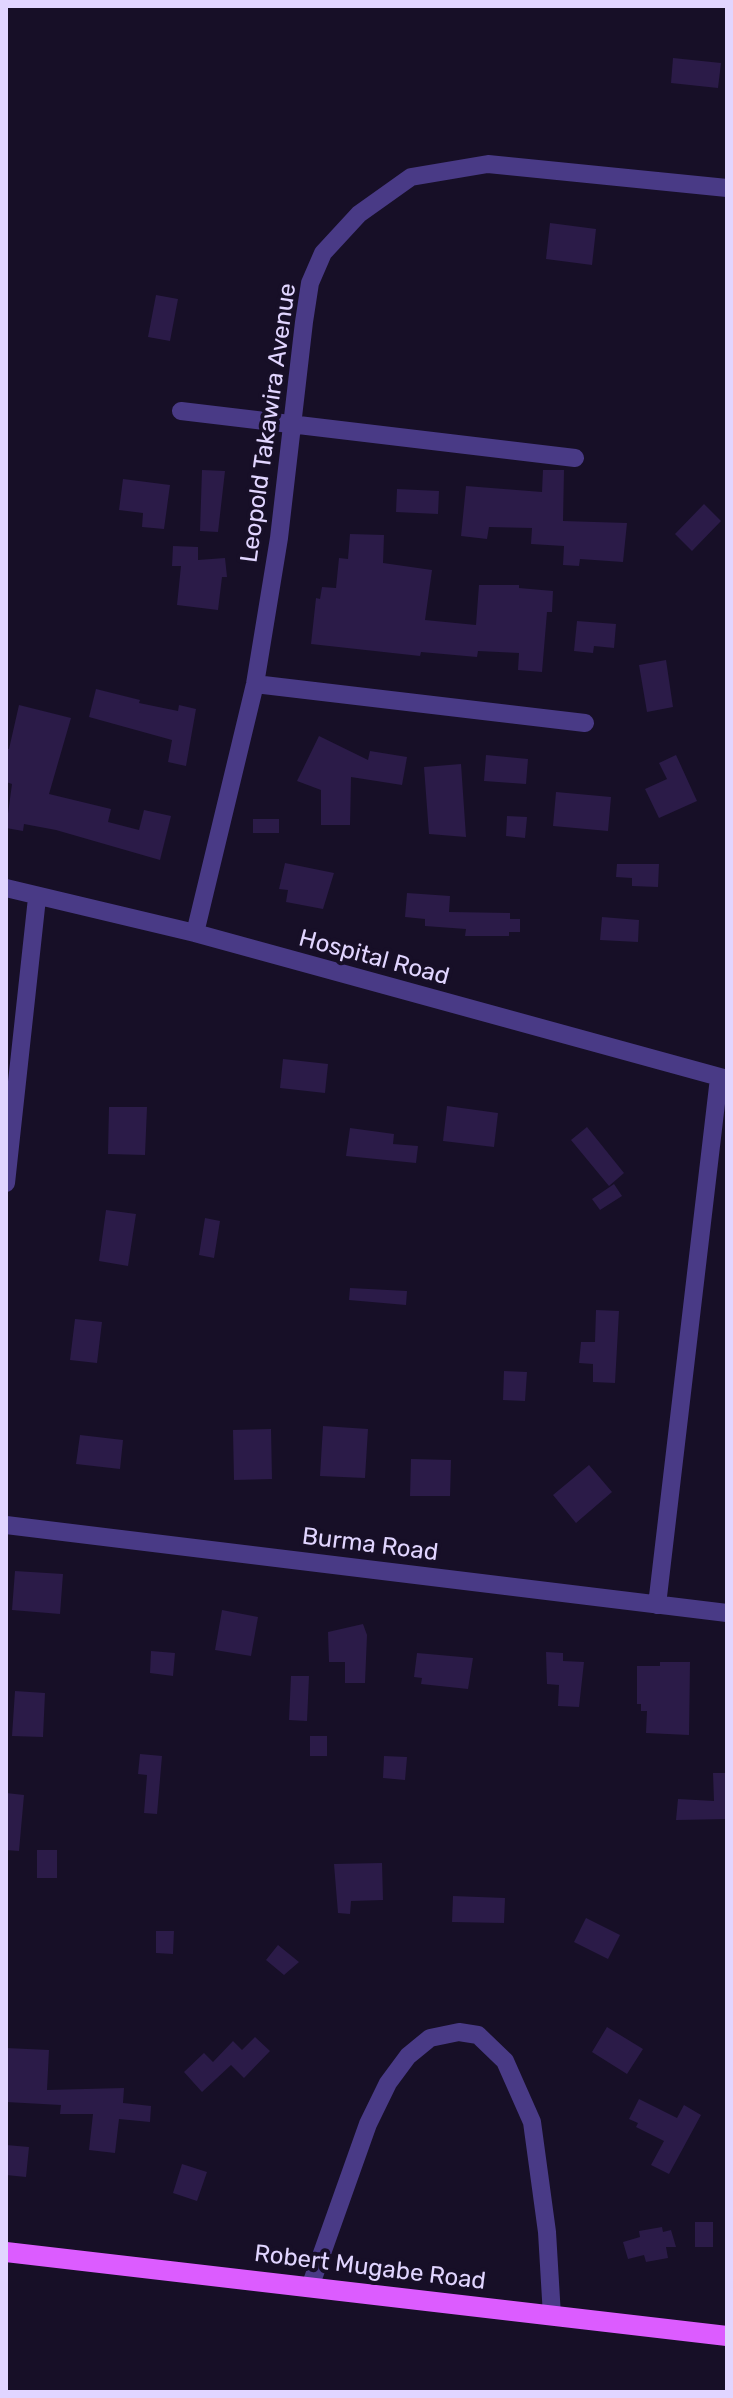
<!DOCTYPE html>
<style>
body{margin:0}
#map{position:relative;width:733px;height:2398px;overflow:hidden;background:#170f27;font-family:Rubik,sans-serif}
canvas{display:block}
.frame{position:absolute;inset:0;border:8px solid #e1d5ff;pointer-events:none}
</style>
<div id="map">
<canvas width="733" height="2398"></canvas>
<div class="frame"></div>
</div>
<script>
const context = document.querySelector('canvas').getContext('2d');
context.lineJoin = 'round';
function fill(path, color) {
  context.fillStyle = color;
  context.fill(path, 'evenodd');
}
function toPath(rows) {
  const path = new Path2D();
  for (const r of rows) {
    path.moveTo(r[0], r[1]);
    for (let i = 2; i < r.length; i += 2) path.lineTo(r[i], r[i + 1]);
  }
  return path;
}
function trace(path, color, width, dash) {
  context.strokeStyle = color;
  context.lineWidth = width;
  context.lineCap = dash ? 'butt' : 'round';
  context.setLineDash(dash || []);
  context.stroke(path);
}
function write(font, color, halo, rows, align = 'center') {
  context.font = font + ' Rubik,sans-serif';
  context.lineWidth = 8;
  context.setLineDash([]);
  context.textBaseline = 'middle';
  context.strokeStyle = halo;
  context.fillStyle = color;
  for (const [text, x, y, turn = 0] of rows) {
    context.save();
    context.translate(x, y);
    context.rotate((+turn || 0) * Math.PI / 180);
    context.textAlign = isNaN(turn) ? turn : align;
    if (halo) context.strokeText(text, 0, 0);
    context.fillText(text, 0, 0);
    context.restore();
  }
}
const building = toPath([
 [673,58,721,63,718,88,671,83],
 [550,223,596,229,592,265,546,259],
 [156,295,178,299,170,341,148,337],
 [202,470,225,471,218,532,200,531],
 [543,470,564,470,563,521,627,523,623,562,580,559,579,566,563,565,564,546,531,544,532,528,489,527,487,539,461,536,466,486,542,492],
 [123,479,170,485,164,529,142,527,143,513,119,510],
 [397,489,439,491,438,514,396,512],
 [704,504,721,521,692,551,675,534],
 [350,534,384,535,383,563,432,570,425,620,476,625,479,585,519,585,519,588,553,591,552,612,547,612,542,672,518,670,519,653,478,651,477,657,421,652,420,656,311,644,316,598,320,599,322,587,336,588,339,558,348,559],
 [173,546,198,547,198,560,225,558,227,577,222,577,218,610,177,605,181,566,172,566],
 [577,621,616,624,614,648,594,646,593,653,574,651],
 [666,660,673,707,647,712,639,665],
 [96,689,140,700,139,703,178,711,179,705,196,709,186,766,168,762,172,740,89,717],
 [19,705,71,718,49,794,111,809,108,822,139,830,144,810,171,816,160,860,56,830,24,824,23,831,6,828,12,784,6,782,6,748,9,749],
 [319,736,368,760,370,751,407,757,402,785,351,777,350,825,321,825,321,790,297,781],
 [486,755,528,759,526,784,484,781],
 [676,755,697,801,659,818,645,789,667,779,659,763],
 [461,764,466,837,429,834,424,767],
 [556,792,611,797,608,831,553,826],
 [507,816,527,817,525,838,506,836],
 [253,819,279,819,279,833,253,833],
 [285,863,334,873,323,909,286,902,288,890,279,889],
 [617,864,659,864,658,887,632,886,632,878,616,877],
 [407,893,450,896,449,912,510,913,510,919,520,919,520,932,509,932,509,936,465,936,466,929,425,926,425,919,405,917],
 [602,917,639,920,638,942,600,940],
 [283,1059,328,1064,325,1093,280,1088],
 [447,1106,498,1113,494,1147,443,1141],
 [109,1107,147,1107,145,1155,108,1154],
 [587,1127,624,1173,609,1186,571,1140],
 [350,1128,394,1134,393,1144,418,1146,416,1163,346,1156],
 [614,1184,622,1196,600,1210,592,1199],
 [106,1210,136,1214,128,1266,99,1261],
 [205,1218,220,1221,214,1258,199,1255],
 [350,1288,407,1291,406,1305,349,1300],
 [596,1310,619,1311,615,1383,593,1382,593,1364,579,1363,581,1342,595,1342],
 [75,1319,102,1322,97,1363,70,1360],
 [504,1371,527,1372,525,1401,503,1400],
 [323,1426,368,1429,365,1478,320,1476],
 [271,1429,272,1479,234,1480,233,1430],
 [80,1435,123,1440,120,1469,76,1464],
 [411,1459,451,1460,450,1496,410,1496],
 [589,1465,612,1492,576,1523,553,1495],
 [15,1571,63,1574,60,1614,12,1610],
 [222,1610,258,1617,251,1656,215,1650],
 [363,1624,367,1635,365,1683,345,1683,345,1662,329,1662,328,1632],
 [151,1651,175,1653,173,1676,150,1673],
 [546,1652,563,1653,563,1661,584,1662,579,1707,558,1706,559,1685,547,1684],
 [417,1653,473,1658,468,1689,421,1684,422,1678,414,1677],
 [660,1662,690,1662,689,1735,646,1733,647,1711,641,1711,641,1704,637,1704,637,1666,660,1666],
 [291,1676,309,1676,307,1721,289,1720],
 [15,1691,45,1693,43,1737,12,1736],
 [310,1736,327,1736,327,1756,310,1756],
 [140,1754,162,1756,157,1814,144,1813,147,1775,138,1774],
 [384,1756,407,1757,405,1780,383,1778],
 [713,1773,727,1773,727,1819,676,1820,678,1799,714,1801],
 [6,1793,24,1795,19,1851,6,1850],
 [37,1850,57,1850,57,1878,37,1878],
 [382,1863,383,1900,351,1901,350,1914,338,1913,334,1864],
 [453,1896,505,1898,504,1923,452,1922],
 [586,1918,620,1935,608,1959,574,1942],
 [156,1931,174,1931,173,1954,156,1953],
 [278,1945,299,1962,284,1975,266,1960],
 [607,2027,643,2049,627,2074,592,2052],
 [255,2037,270,2051,244,2078,231,2065,202,2092,184,2072,204,2053,213,2062,233,2041,242,2050],
 [6,2048,49,2050,47,2090,124,2088,123,2103,151,2106,150,2122,119,2119,115,2153,89,2150,93,2114,60,2114,61,2105,6,2102],
 [639,2099,677,2118,684,2105,701,2115,669,2174,651,2165,664,2141,636,2127,638,2123,629,2119],
 [6,2145,29,2147,26,2177,6,2175],
 [182,2164,207,2172,197,2201,173,2193],
 [695,2222,713,2222,713,2247,695,2247],
 [662,2227,663,2232,671,2230,676,2247,666,2247,668,2258,646,2262,644,2255,628,2259,623,2242,640,2237,639,2231]
]);
const minor = toPath([
 [181,411,575,458],
 [255,684,585,723],
 [6,888,195,933,727,1079],
 [195,933,255,684,279,538,304,322,310,283,323,253,359,214,411,177,488,164,727,188],
 [6,1183,37,898],
 [6,1525,727,1613],
 [657,1605,719,1078],
 [310,2287,368,2124,388,2083,408,2056,430,2038,459,2032,478,2035,505,2061,532,2122,547,2232,552,2316]
]);
const major = toPath([
 [6,2252,727,2336]
]);
const streetNames = [
 ["Leopold Takawira Avenue",269,423,-82],
 ["Hospital Road",374,958,15],
 ["Burma Road",370,1545,7],
 ["Robert Mugabe Road",370,2268,7]
];
fill(building, '#2b1b48');
trace(minor, '#493a86', 18);
trace(major, '#dc5cff', 20);
write('24px', '#e1d5ff', '#170f27', streetNames);
</script>
